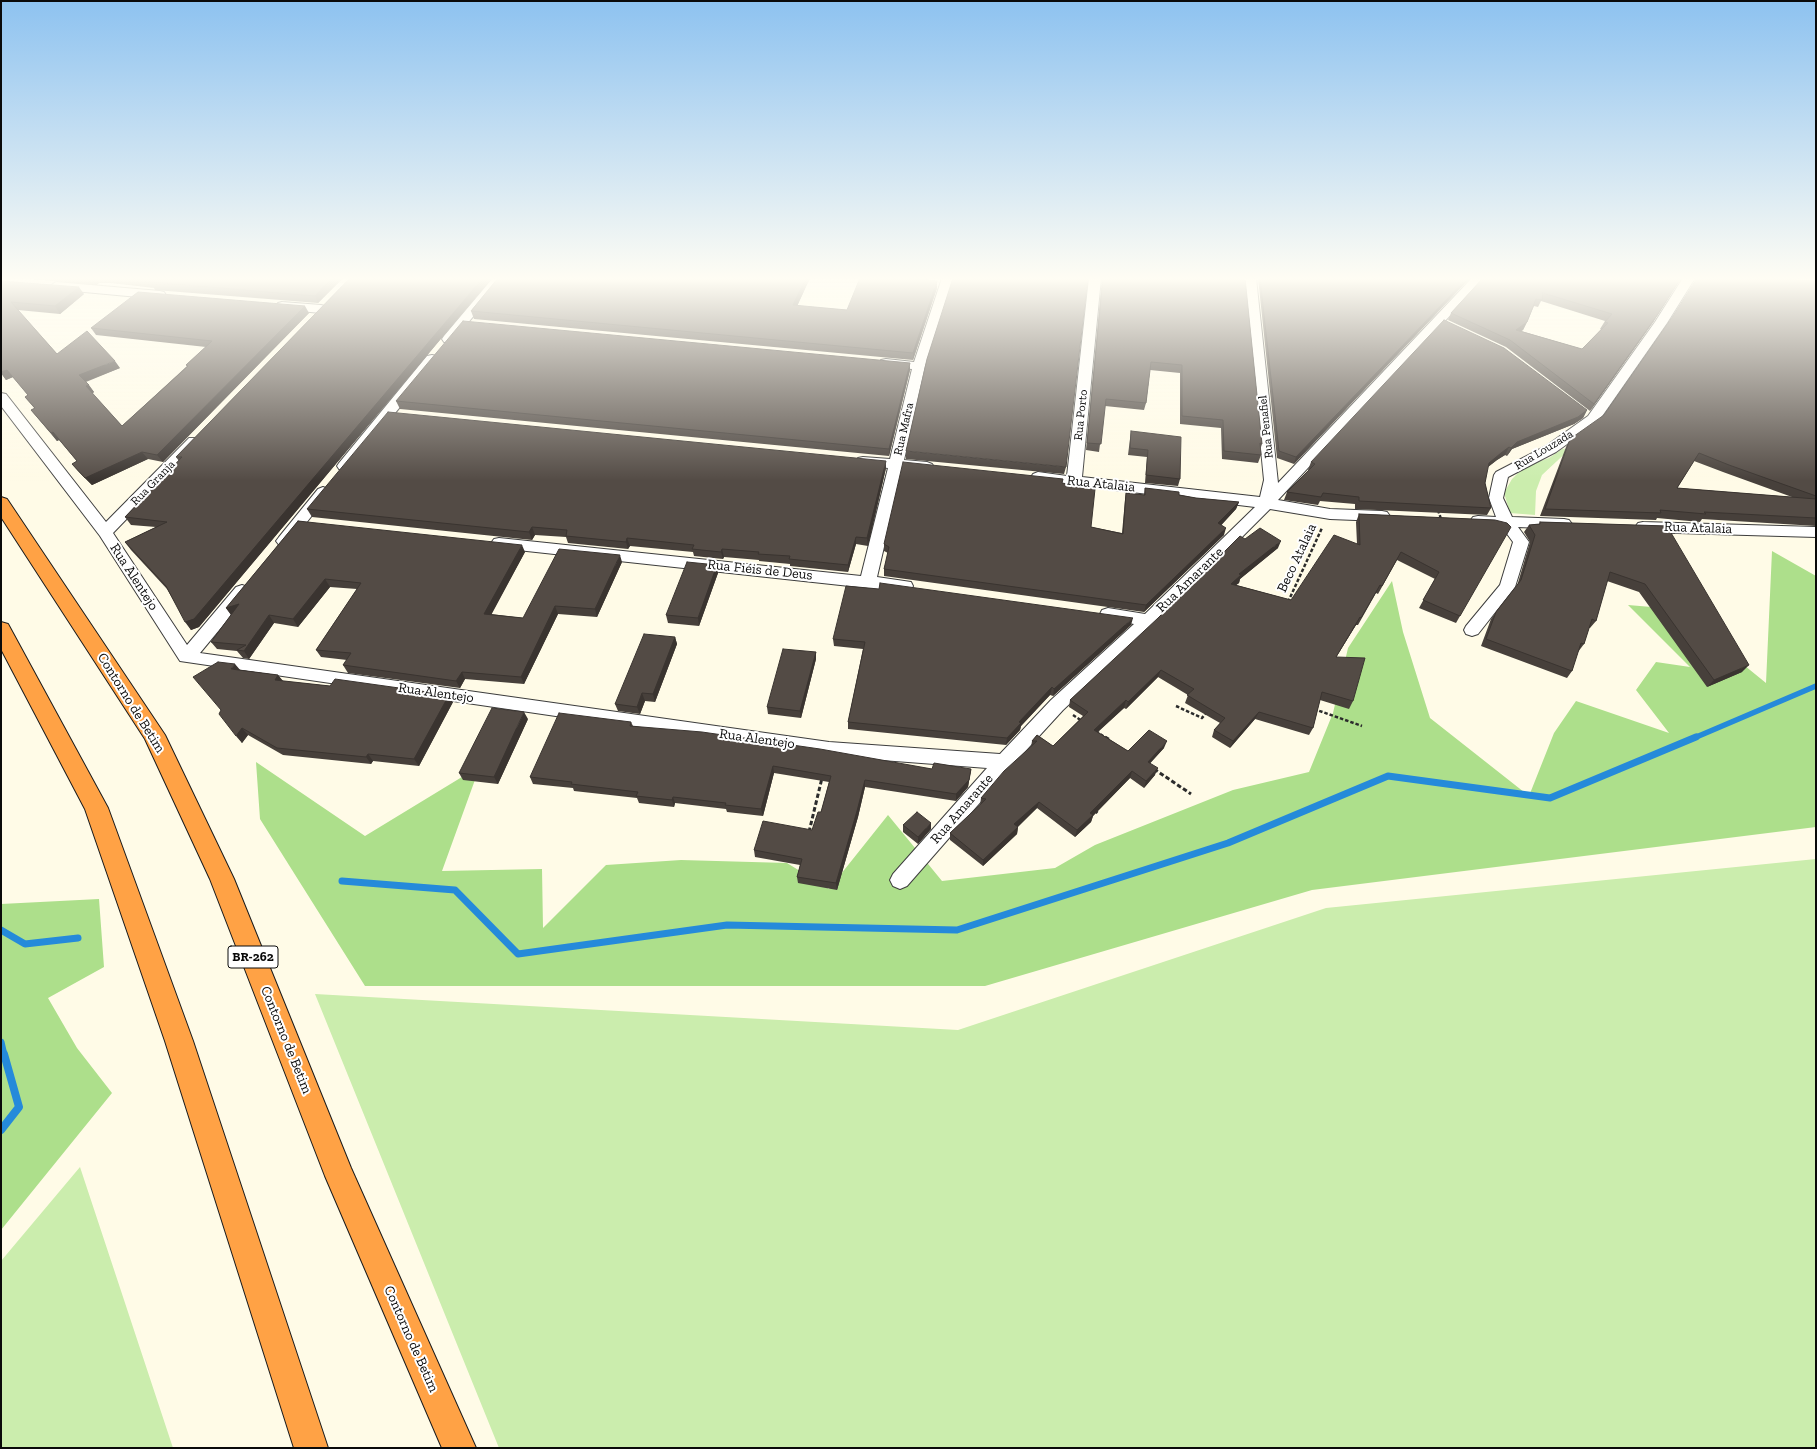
<!DOCTYPE html>
<meta charset="utf-8">
<style>
body{margin:0}
#map{position:relative;width:1817px;height:1449px;overflow:hidden;background:#fffbe7;font-family:"Zilla Slab",serif}
canvas{display:block}
.frame{position:absolute;inset:0;border:2px solid #0a0a0a;pointer-events:none}
</style>
<div id="map">
<canvas width="1817" height="1449"></canvas>
<div class="frame"></div>
</div>
<script>
const context = document.querySelector('canvas').getContext('2d');
context.lineJoin = 'round';
function fill(path, color) {
  context.fillStyle = color;
  context.fill(path, 'evenodd');
}
function toPath(rows) {
  const path = new Path2D();
  for (const r of rows) {
    path.moveTo(r[0], r[1]);
    for (let i = 2; i < r.length; i += 2) path.lineTo(r[i], r[i + 1]);
  }
  return path;
}
function trace(path, color, width, dash) {
  context.strokeStyle = color;
  context.lineWidth = width;
  context.lineCap = dash ? 'butt' : 'round';
  context.setLineDash(dash || []);
  context.stroke(path);
}
function write(font, color, halo, rows, align = 'center') {
  context.font = font + ' "Zilla Slab",serif';
  context.lineWidth = 4;
  context.setLineDash([]);
  context.textBaseline = 'middle';
  context.strokeStyle = halo;
  context.fillStyle = color;
  for (const [text, x, y, turn = 0] of rows) {
    context.save();
    context.translate(x, y);
    context.rotate((+turn || 0) * Math.PI / 180);
    context.textAlign = isNaN(turn) ? turn : align;
    if (halo) context.strokeText(text, 0, 0);
    context.fillText(text, 0, 0);
    context.restore();
  }
}
const green = toPath([
 [1571,448,1542,475,1536,491,1535,515,1510,513,1504,493,1512,479,1524,467,1549,458,1562,449],
 [1816,859,1816,1448,499,1448,315,994,958,1030,1326,908],
 [80,1167,173,1448,1,1448,1,1261]
]);
const forest = toPath([
 [1772,551,1816,576,1816,827,1312,890,985,986,365,986,260,819,256,762,365,836,480,766,442,871,542,869,543,928,606,865,681,860,787,863,829,889,888,815,942,881,1055,868,1095,845,1233,790,1309,772,1333,713,1348,648,1392,581,1403,632,1430,718,1529,796,1554,733,1576,701,1669,733,1636,690,1656,662,1690,667,1628,605,1675,609,1766,683],
 [99,899,104,967,48,998,77,1048,112,1093,1,1230,1,904]
]);
const streamFar2 = toPath([
 [1694,738,1816,686]
]);
const streamFar1 = toPath([
 [342,881,455,890,518,954,727,925,957,930,1228,843,1388,776,1550,798,1696,737],
 [1,930,25,944,78,938],
 [1,1042,4,1055]
]);
const stream = toPath([
 [1,1130,19,1107,4,1054]
]);
const pathFar1 = toPath([
 [1438,510,1441,519],
 [1288,602,1322,528],
 [1176,706,1202,718,1206,713],
 [1314,709,1362,726],
 [1073,715,1082,721],
 [1096,731,1106,738]
]);
const path = toPath([
 [1105,737,1110,740],
 [1154,769,1191,794],
 [1094,810,1099,814],
 [809,832,822,778]
]);
const street = toPath([
 [1,278,10,278,5,282,1,284,1,278],
 [493,278,505,278,452,342,444,342,442,339,444,336,493,278],
 [942,278,954,278,925,366,904,460,927,462,932,464,934,467,932,470,927,472,902,469,877,577,911,582,913,586,911,590,905,592,499,548,494,547,491,543,494,539,499,538,861,576,888,468,863,465,858,464,856,461,858,458,863,457,890,459,912,369,886,367,881,366,880,363,881,360,886,359,914,362,942,278],
 [1089,278,1101,278,1082,477,1260,497,1264,480,1244,278,1256,278,1278,483,1472,278,1485,278,1278,500,1330,509,1382,511,1387,512,1390,516,1387,520,1382,521,1330,519,1270,509,1155,624,1063,710,1019,758,907,886,900,889,893,886,890,880,893,874,987,768,829,756,180,661,100,536,1,406,1,393,6,394,106,522,189,438,199,438,201,441,199,444,113,533,187,645,236,587,242,585,248,587,250,591,248,595,200,653,829,742,1000,754,1051,700,1134,624,1102,618,1100,614,1102,610,1108,608,1145,614,1255,507,1033,480,1031,477,1033,474,1038,472,1067,476,1089,278],
 [1683,278,1695,278,1667,323,1598,422,1556,452,1508,477,1503,498,1512,517,1564,519,1569,520,1572,524,1569,528,1564,529,1518,527,1529,542,1515,587,1478,634,1472,636,1466,634,1464,630,1466,626,1500,585,1513,542,1502,527,1478,526,1473,525,1470,521,1473,517,1478,516,1496,517,1489,498,1494,475,1496,472,1546,446,1588,416,1655,322,1683,278],
 [56,282,160,291,164,292,166,295,164,298,160,299,52,289,50,286,56,282],
 [282,302,321,305,325,306,327,309,325,312,321,313,278,309,276,306,278,303,282,302],
 [432,355,437,356,438,359,437,362,349,469,344,471,339,469,337,466,339,463,427,356,432,355],
 [323,487,328,489,330,492,328,495,289,545,284,546,279,545,276,541,279,537,318,489,323,487],
 [1643,522,1816,527,1816,537,1643,532,1638,531,1635,527,1638,523,1643,522]
]);
const secondary = toPath([
 [1763,278,1816,278,1816,285,1770,282,1765,281,1763,278]
]);
const highway = toPath([
 [1,497,7,499,165,735,234,879,351,1168,476,1448,442,1448,325,1176,210,879,145,739,1,517,1,497],
 [1,622,8,624,108,808,193,1041,328,1448,294,1448,165,1041,85,809,1,649,1,622]
]);
const wall = toPath([
 [21,278,343,278,318,303,155,290,154,288,111,283,99,283,96,285],
 [350,278,492,278,199,627,191,630,167,589,131,550,125,542,156,527,131,525,125,517,179,461,176,457],
 [498,278,810,278,797,306,847,310,937,288,913,360,474,319,471,311],
 [1102,278,1245,278,1262,444,1260,450,1261,455,1258,463,1222,459,1221,428,1180,424,1180,373,1150,370,1146,403,1144,410,1105,406,1099,452,1086,450],
 [1258,278,1470,278,1294,464,1277,458],
 [1483,278,1654,321,1590,411,1506,347,1448,320,1451,313],
 [1541,301,1605,321,1600,329,1601,329,1582,349,1521,331,1523,330,1527,322,1534,306,1538,307],
 [1,281,84,294,60,314,18,310,57,354,120,368,86,382,94,392,92,393,122,426,187,366,186,365,206,347,96,335,91,328,309,313,163,462,148,459,92,485,78,471,72,464,77,461,59,440,57,441,31,410,35,409,25,397,28,395,13,377,6,380,1,373],
 [1816,281,1816,526,1702,519,1700,522,1657,518,1656,520,1540,516,1566,447,1570,439],
 [1694,461,1723,472,1792,497,1677,488],
 [910,370,889,456,400,409,396,401],
 [1587,410,1583,418,1574,424,1512,449,1507,456,1505,455,1497,460,1488,467,1485,483,1491,508,1487,515,1355,509,1355,504,1320,501,1318,505,1284,500,1287,492,1309,470,1308,470,1311,462],
 [1131,431,1180,479,1178,486,1145,483,1147,457,1128,455],
 [906,451,1066,467,1064,474,906,459],
 [886,468,868,546,856,544,848,572,790,566,790,564,759,561,759,560,724,557,723,559,694,556,693,552,630,546,628,549,568,543,566,537,535,535,532,540,312,517,307,509],
 [1062,483,1091,527,1122,533,1125,500,1126,493,1144,495,1145,488,1196,498,1239,502,1236,509,1221,525,1224,535,1144,612,884,576,884,569,888,553,884,551,884,544],
 [1359,514,1495,520,1460,616,1456,623,1419,608,1435,579,1397,560,1378,594,1376,593,1358,625,1356,625,1336,657,1353,701,1349,709,1320,700,1313,728,1309,735,1255,719,1230,748,1212,737,1214,730,1220,723,1185,703,1188,695,1158,677,1126,709,1124,708,1098,732,1128,751,1164,748,1150,763,1155,775,1144,788,1130,778,1093,816,1091,822,1075,837,1037,808,1018,827,1017,834,983,866,950,840,950,833,980,805,981,798,1031,747,1032,741,1037,735,1053,746,1083,716,1069,707,1070,700,1245,539,1278,548,1240,579,1239,583,1236,585,1291,600,1357,544,1356,522],
 [298,521,525,552,491,614,523,618,622,562,597,617,558,614,524,684,465,679,460,688,348,673,343,665,347,660,321,657,316,650,357,589,330,587,298,627,274,623,249,659,243,658,237,651,217,649,211,642,231,615,226,608],
 [1540,522,1667,526,1742,672,1707,687,1639,592,1607,581,1596,621,1590,628,1589,628,1584,644,1578,652,1572,671,1567,678,1481,646,1491,619,1496,612,1517,586,1530,542,1524,532,1529,525,1539,524],
 [717,565,718,573,699,626,668,623,666,615],
 [1131,625,1053,696,1050,695,1021,726,1020,730,1006,745,848,729,848,722,863,649,834,646,833,639],
 [675,637,677,644,655,702,645,701,640,714,618,711,615,704],
 [816,652,816,659,801,718,768,714,767,707],
 [240,670,278,675,282,681,330,686,449,695,453,702,419,766,373,761,371,764,283,755,248,735,242,743,221,710],
 [528,719,498,784,463,780,459,773],
 [631,722,633,726,932,769,971,769,970,776,968,787,956,801,865,787,858,817,837,890,798,883,797,877,800,865,755,857,754,850,812,830,821,812,829,782,774,773,763,816,727,812,726,809,675,803,674,807,639,803,637,798,574,791,573,788,533,784,530,777],
 [903,825,931,829,918,844,903,832]
]);
const shadedWall = toPath([
 [92,278,96,278,99,283,96,285],
 [332,278,343,278,318,303,315,296],
 [483,278,492,278,199,627,191,630,185,622],
 [806,278,810,278,794,313,793,305],
 [1467,278,1470,278,1294,464,1296,457],
 [1681,278,1654,321,1590,411,1594,404],
 [937,281,937,288,913,360,913,353],
 [79,287,84,294,60,314,55,306],
 [305,306,309,313,163,462,157,455],
 [1527,322,1523,330,1512,337,1516,330],
 [115,361,120,368,84,382,79,375],
 [910,363,910,370,889,456,889,449],
 [7,370,13,377,6,380,1,373,1,372],
 [89,385,94,392,92,394,86,386],
 [1587,410,1583,418,1574,424,1512,449,1507,456,1511,448,1517,442],
 [53,432,59,440,57,441,51,433],
 [1509,447,1505,455,1497,460,1484,470,1489,463,1501,453],
 [142,452,148,459,92,485,85,478],
 [886,461,886,468,868,546,867,538],
 [1239,502,1236,509,1216,531,1218,523],
 [532,527,535,535,532,540,529,532],
 [1226,528,1224,535,1144,612,1146,605],
 [856,537,856,544,848,572,848,565],
 [627,538,630,546,628,549,626,542],
 [1281,541,1278,548,1240,579,1239,583,1228,591,1231,584,1239,574],
 [522,545,525,552,488,621,484,614],
 [722,549,724,557,723,559,721,552],
 [620,555,622,562,597,617,595,609],
 [717,565,718,573,699,626,698,618],
 [325,579,330,587,298,627,293,619],
 [239,604,232,616,226,608],
 [555,606,558,614,524,684,521,677],
 [269,615,274,623,249,659,244,651],
 [1360,617,1356,625,1332,664,1336,657],
 [1133,618,1131,625,1053,696,1054,689],
 [675,637,677,644,655,702,653,694],
 [816,652,816,659,801,718,800,711],
 [235,664,241,671,231,669],
 [1749,665,1742,672,1707,687,1714,680],
 [1161,670,1158,677,1126,709,1128,702],
 [462,672,465,679,460,688,456,681],
 [278,675,284,682,275,680],
 [1052,687,1050,695,1021,726,1020,730,1006,745,1007,738,1019,722],
 [642,693,645,701,640,714,637,707],
 [449,695,453,702,419,766,414,759],
 [1126,700,1124,708,1092,737,1094,730],
 [524,712,528,719,498,784,494,777],
 [1259,712,1255,719,1230,748,1233,741],
 [242,728,248,735,242,743,236,736],
 [1167,741,1164,748,1145,769,1148,762],
 [368,754,373,761,371,764,366,757],
 [773,766,774,773,763,816,761,809],
 [1158,768,1155,775,1144,788,1146,781],
 [971,769,968,787,956,801,956,794],
 [1132,771,1130,778,1093,816,1091,822,1075,837,1077,830,1090,813],
 [865,780,865,787,858,817,837,890,836,883],
 [673,797,675,803,674,807,672,800],
 [1039,802,1037,808,1013,831,1014,824],
 [931,823,931,829,918,844,918,837],
 [1018,827,1017,834,983,866,983,860]
]);
const building = toPath([
 [125,278,332,278,315,296,150,282,152,281,125,278],
 [350,278,483,278,194,619,185,622,166,586,125,542,167,522,125,517,182,457,176,457,350,278],
 [498,278,806,278,793,305,847,310,860,278,903,278,937,281,913,353,471,311,498,278],
 [953,278,1088,278,1066,467,906,451,927,359,953,278],
 [1103,278,1245,278,1262,444,1260,443,1261,455,1224,451,1223,420,1182,416,1182,365,1151,362,1146,403,1106,399,1101,444,1087,443,1103,278],
 [1260,278,1467,278,1296,457,1279,451,1260,278],
 [1483,278,1681,278,1658,314,1594,404,1510,340,1451,313,1483,278],
 [1543,293,1612,314,1605,322,1608,323,1582,349,1516,330,1527,322,1536,299,1542,300,1543,293],
 [1697,278,1765,278,1816,281,1816,496,1729,465,1699,453,1677,488,1816,499,1816,518,1704,512,1706,514,1660,510,1661,513,1545,509,1570,439,1604,415,1673,316,1697,278],
 [1,281,79,287,55,306,11,302,57,354,87,331,115,361,79,375,89,385,86,386,122,426,188,366,186,365,212,341,91,328,138,292,305,306,157,455,142,452,85,478,72,464,77,461,53,432,51,433,31,410,35,408,25,397,28,395,7,370,1,372,1,281],
 [1444,320,1504,348,1587,410,1578,417,1517,442,1511,448,1509,447,1501,453,1489,463,1485,483,1491,508,1359,501,1359,497,1323,493,1321,497,1287,492,1315,464,1311,462,1444,320],
 [463,321,910,363,889,449,396,401,463,321],
 [388,412,886,461,867,538,856,537,848,565,789,559,790,556,758,554,759,552,722,549,721,552,692,549,694,545,627,538,626,542,566,536,567,530,532,527,529,532,307,509,388,412],
 [1131,431,1181,437,1180,479,1146,475,1148,450,1130,448,1131,431],
 [903,462,1063,479,1062,483,1095,489,1091,527,1123,534,1126,493,1145,495,1145,488,1179,492,1179,495,1196,498,1239,502,1218,523,1226,528,1146,605,884,569,889,547,884,544,903,462],
 [1359,514,1495,520,1507,523,1511,527,1460,616,1423,600,1439,572,1401,552,1382,586,1380,585,1361,618,1360,617,1336,657,1365,658,1353,701,1322,692,1313,728,1259,712,1233,741,1214,730,1225,718,1187,695,1194,689,1161,670,1128,702,1126,700,1094,730,1128,751,1149,730,1167,741,1148,762,1158,768,1146,781,1132,771,1090,813,1093,815,1077,830,1039,802,1014,824,1018,827,983,860,950,833,986,799,981,798,1004,771,1037,741,1032,741,1037,735,1053,746,1088,712,1070,700,1158,618,1240,536,1245,539,1260,528,1281,541,1239,574,1241,575,1231,584,1291,600,1334,535,1360,545,1359,514],
 [298,521,522,545,484,614,523,618,559,549,620,555,595,609,555,606,521,677,462,672,456,681,343,665,351,653,316,650,361,583,325,579,293,619,269,615,244,651,237,650,246,645,211,642,239,604,226,608,298,521],
 [1540,522,1667,526,1749,665,1714,680,1645,584,1610,572,1596,621,1592,619,1584,644,1581,643,1572,671,1486,639,1496,612,1521,580,1535,535,1529,525,1540,524,1540,522],
 [687,562,717,565,698,618,666,615,687,562],
 [880,583,1133,618,1054,689,1052,687,1019,722,1021,723,1007,738,848,722,865,642,833,639,846,586,879,589,880,583],
 [644,634,675,637,653,694,642,693,637,707,615,704,644,634],
 [783,649,816,652,800,711,767,707,783,649],
 [218,662,235,664,231,669,278,675,275,680,330,686,335,679,449,695,414,759,368,754,366,757,277,748,242,728,236,736,219,714,221,710,193,677,218,662],
 [492,708,524,712,494,777,459,773,492,708],
 [559,713,631,722,630,726,702,732,820,749,932,769,934,763,971,769,969,780,956,794,865,780,857,811,836,883,797,877,802,859,754,850,763,821,812,830,818,812,821,812,831,776,773,766,761,809,725,805,726,803,673,797,672,800,636,796,638,792,571,784,572,782,530,777,559,713],
 [917,812,931,823,918,837,903,825,917,812]
]);
const farStreetnames = [
 ["Rua Porto",1081,415,-84],
 ["Rua Penafiel",1266,427,-96],
 ["Rua Mafra",904,429,-77],
 ["Rua Louzada",1544,450,-31],
 ["Rua Granja",153,483,-46]
];
const shields = [
 [253,957,50]
];
const shieldNames = [
 ["BR-262",253,957]
];
const streetNames = [
 ["Rua Atalaia",1101,484,6],
 ["Rua Atalaia",1698,528,2],
 ["Beco Atalaia",1297,558,-65],
 ["Rua Fiéis de Deus",760,570,6],
 ["Rua Alentejo",134,577,57],
 ["Rua Amarante",1190,580,-44],
 ["Rua Alentejo",436,693,8],
 ["Contorno de Betim",131,703,58],
 ["Rua Alentejo",757,739,8],
 ["Rua Amarante",962,809,-49],
 ["Contorno de Betim",286,1040,68],
 ["Contorno de Betim",411,1339,66]
];
fill(green, '#cbedad');
fill(forest, '#addf8b');
trace(streamFar2, '#258ada', 5.5);
trace(streamFar1, '#258ada', 7);
trace(stream, '#258ada', 8);
trace(street, '#3d3d3d', 2);
trace(secondary, '#2c2c2c', 2);
trace(highway, '#1b1b1b', 2);
trace(pathFar1, '#2c2c2c', 2.5, [3.5, 2]);
trace(path, '#2c2c2c', 3, [4.5, 2.5]);
fill(street, '#fff');
fill(secondary, '#fff9a2');
fill(highway, '#ffa245');
fill(wall, '#47403b');
fill(shadedWall, '#3a3430');
fill(building, '#534b45');
trace(building, '#3a3430', 1);
const sky = context.createLinearGradient(0, 0, 0, 481);
sky.addColorStop(0, '#8dc2f0');
sky.addColorStop(0.58, '#fffdf4');
sky.addColorStop(1, '#fffdf400');
context.fillStyle = sky;
context.fillRect(0, 0, 1817, 481);
write('12px', '#0a0a0a', '#fff', farStreetnames);
for (const [x, y, w] of shields) {
  const box = new Path2D();
  box.roundRect(x - w / 2, y - 11, w, 22, 3);
  context.fillStyle = '#fff';
  context.fill(box);
  trace(box, '#0a0a0a', 1);
}
write('bold 13px', '#0a0a0a', null, shieldNames);
write('14px', '#0a0a0a', '#fff', streetNames);
</script>
